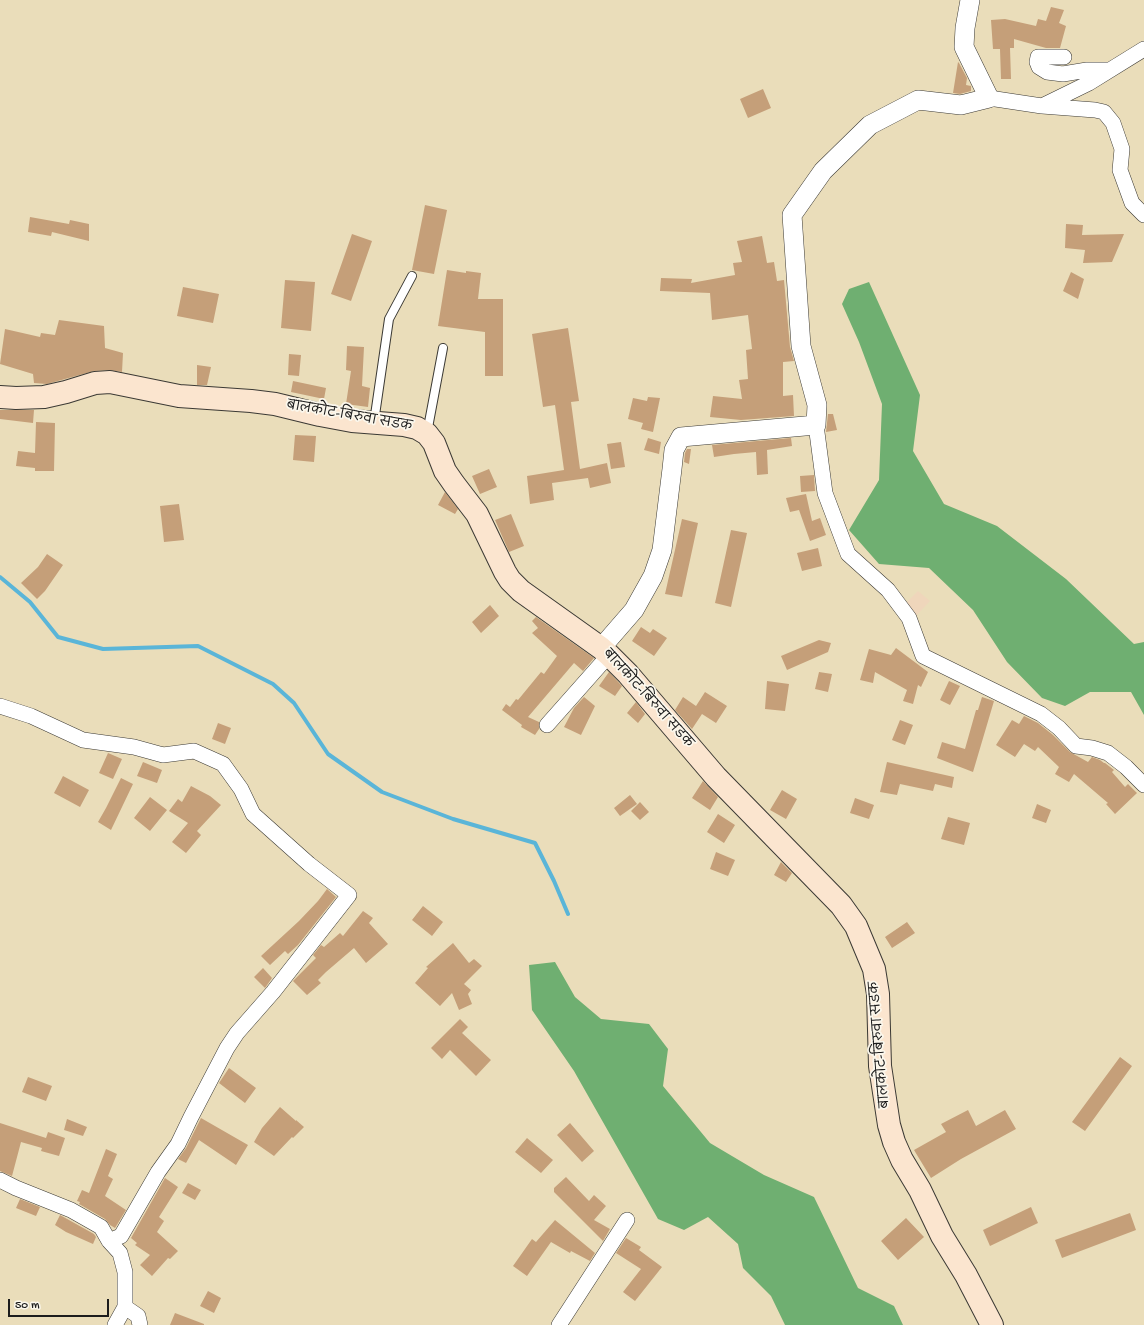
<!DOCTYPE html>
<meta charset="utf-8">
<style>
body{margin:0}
#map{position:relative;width:1144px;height:1325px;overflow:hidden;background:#eaddba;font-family:"Gochi Hand",sans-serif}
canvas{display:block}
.scale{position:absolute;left:8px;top:1299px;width:101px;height:18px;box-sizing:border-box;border:2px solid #1c1c1c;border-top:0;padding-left:5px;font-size:12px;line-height:14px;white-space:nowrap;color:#1c1c1c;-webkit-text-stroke:3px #fbf7ec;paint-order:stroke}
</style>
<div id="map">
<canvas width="1144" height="1325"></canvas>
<div class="scale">50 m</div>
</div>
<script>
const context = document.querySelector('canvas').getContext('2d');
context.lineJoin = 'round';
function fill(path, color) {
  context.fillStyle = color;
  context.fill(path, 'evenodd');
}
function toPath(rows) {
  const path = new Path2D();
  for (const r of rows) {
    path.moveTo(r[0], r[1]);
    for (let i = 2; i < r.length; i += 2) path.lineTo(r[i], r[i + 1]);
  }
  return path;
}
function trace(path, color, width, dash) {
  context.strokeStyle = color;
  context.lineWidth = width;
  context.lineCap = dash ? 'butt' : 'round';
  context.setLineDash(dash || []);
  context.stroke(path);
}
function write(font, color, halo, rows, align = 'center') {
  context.font = font + ' "Gochi Hand","Playpen Sans Deva",sans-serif';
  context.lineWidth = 3.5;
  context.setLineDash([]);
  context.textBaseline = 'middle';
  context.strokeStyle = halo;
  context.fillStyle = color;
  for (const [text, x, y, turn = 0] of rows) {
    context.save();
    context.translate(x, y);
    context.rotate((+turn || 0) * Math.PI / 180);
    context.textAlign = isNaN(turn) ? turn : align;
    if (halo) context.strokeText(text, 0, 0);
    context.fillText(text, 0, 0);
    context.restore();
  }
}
const built = toPath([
 [918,591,930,601,915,617,902,607]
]);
const forest = toPath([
 [869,282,920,395,913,451,944,504,997,526,1066,579,1134,644,1144,642,1144,715,1131,692,1090,692,1065,706,1042,698,1007,662,973,610,929,568,879,564,849,530,879,480,882,404,859,342,842,304,849,289],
 [555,962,575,997,601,1019,649,1024,668,1049,663,1086,710,1143,764,1175,814,1197,858,1288,894,1306,903,1325,785,1325,771,1296,743,1268,738,1244,708,1217,684,1230,658,1219,574,1071,532,1010,529,965]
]);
const stream = toPath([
 [0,577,30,602,58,637,103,649,198,646,273,684,294,703,328,754,382,792,453,819,535,843,554,881,568,914]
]);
const building = toPath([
 [1051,7,1064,10,1059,23,1066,26,1060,48,1046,48,1014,39,1014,48,1010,48,1011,79,1001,79,1000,49,993,49,991,20,1005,19,1036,26,1038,19,1046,21],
 [958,62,959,63,967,78,966,85,971,86,971,91,960,94,953,93],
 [763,89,771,108,748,118,740,99],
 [425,205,447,210,434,274,412,270],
 [30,217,69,224,70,220,89,224,89,241,52,232,51,236,28,232],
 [1066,224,1083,225,1082,235,1124,234,1112,262,1083,263,1085,250,1065,248],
 [352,234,372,241,351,301,331,294],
 [762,236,767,263,774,262,777,281,784,280,790,347,794,361,783,362,783,396,793,395,794,416,741,420,710,417,713,396,742,399,739,380,748,379,746,350,752,349,748,315,712,320,710,293,660,291,661,278,692,279,691,283,735,275,733,263,742,262,737,241],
 [447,270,466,273,466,271,481,273,478,299,503,299,503,376,485,376,485,332,438,326],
 [1071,272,1084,279,1078,299,1063,291],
 [285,280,315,282,311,331,281,328],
 [183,287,219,294,213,323,177,316],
 [59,320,104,326,105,348,123,353,122,372,109,370,94,371,47,384,34,383,33,374,0,364,5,329,40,337,41,333,55,335],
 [568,328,579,401,571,402,580,469,607,463,611,483,590,488,588,478,552,483,554,500,530,504,527,476,564,470,555,405,543,407,532,334],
 [347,346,364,347,362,386,370,388,368,407,346,404,351,371,346,370],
 [289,354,301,355,299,376,288,375],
 [197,365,211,367,207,385,197,385],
 [293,381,326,388,324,399,291,392],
 [648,397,660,398,653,432,641,429,643,423,628,419,633,398,647,401],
 [0,410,34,410,33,423,0,419],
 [828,414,833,414,837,430,826,432],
 [36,422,55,423,54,471,35,471,35,468,16,466,18,451,35,453],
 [295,435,316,436,314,462,293,460],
 [648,438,661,442,659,454,644,450],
 [791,438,792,446,767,450,768,474,757,475,756,452,734,454,714,457,712,445],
 [621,442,625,467,611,469,607,444],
 [687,449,691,449,689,464,684,462,685,453],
 [489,469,497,487,480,494,472,476],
 [814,475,815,491,801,492,800,476],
 [445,492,458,509,455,514,438,505],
 [806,494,812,521,820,518,826,535,810,541,799,510,790,512,786,498],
 [179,504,184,540,164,542,160,506],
 [511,514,524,546,509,552,495,520],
 [682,519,698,523,682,597,665,594],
 [731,530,747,533,731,607,715,603],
 [818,548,822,566,802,571,797,553],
 [47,554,63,565,45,591,37,599,21,583,38,567],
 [490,605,499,616,481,633,472,622],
 [536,617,594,658,583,671,574,663,528,717,539,722,539,729,535,735,521,727,522,725,502,710,506,704,510,707,516,699,518,700,541,672,544,674,557,656,532,633,538,628,532,621],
 [641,627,650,633,653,629,667,638,654,656,632,641],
 [819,640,831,643,828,652,787,670,781,656],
 [896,648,928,672,921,687,918,685,913,704,903,701,907,690,875,672,873,683,860,680,869,649,891,655],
 [609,672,622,686,615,696,599,686],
 [819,672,832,674,828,692,815,689],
 [767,681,789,684,785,711,765,709],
 [949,681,960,686,950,705,940,700],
 [705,692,727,706,716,723,702,714,692,729,675,710,683,697,696,706],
 [584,697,595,706,581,735,564,727,574,708],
 [982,697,994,701,973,772,937,758,942,742,965,749,976,710,978,710],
 [636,702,645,714,638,723,627,713],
 [1024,716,1038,723,1053,735,1070,752,1088,762,1092,757,1100,760,1104,763,1105,763,1114,770,1112,772,1125,787,1128,784,1137,793,1115,814,1106,804,1108,803,1074,774,1069,782,1055,774,1059,767,1038,747,1035,751,1024,744,1015,757,996,745,1012,720,1019,724],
 [900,720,913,725,905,745,892,740],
 [218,723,231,728,225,744,212,739],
 [108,753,122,759,113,779,99,773],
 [143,762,162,770,157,783,137,776],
 [887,762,954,777,952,788,935,784,933,791,900,784,897,795,880,792],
 [63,776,89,790,80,807,54,793],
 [121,778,133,784,111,830,98,822,106,808],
 [703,781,718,797,710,810,692,798],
 [191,786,210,796,221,805,197,831,201,835,186,853,172,842,188,823,169,811,178,799,182,802],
 [782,790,797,799,786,819,770,810],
 [630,795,637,804,620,816,614,808],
 [150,797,167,810,150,831,134,818],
 [855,798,874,805,869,819,850,813],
 [640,802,649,812,640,820,631,811],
 [1037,804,1051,810,1046,823,1032,818],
 [718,814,735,825,724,843,707,832],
 [948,817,970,823,964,845,941,839],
 [716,852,735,860,728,876,710,869],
 [781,862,792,873,786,882,774,875],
 [327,889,336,897,298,945,288,954,285,951,270,965,261,956,299,921,318,901],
 [423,906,443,922,432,936,412,920],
 [363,911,373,918,369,923,388,944,366,963,354,948,326,972,318,980,321,983,307,995,293,981,316,958,313,955,321,945,324,947,340,933,343,936],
 [907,922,915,933,892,948,885,937],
 [453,943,469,963,474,959,482,966,464,984,471,990,468,994,472,1004,459,1010,452,993,440,1006,415,983,428,968,426,967],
 [263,968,272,978,265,988,254,977],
 [460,1019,468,1027,462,1033,491,1060,476,1076,450,1050,442,1059,431,1048],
 [1120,1057,1132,1066,1085,1131,1072,1122],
 [229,1068,256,1088,245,1103,219,1083],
 [28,1077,52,1086,46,1101,22,1092],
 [280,1107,296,1121,296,1120,304,1127,293,1138,292,1137,274,1156,254,1142,262,1128],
 [968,1110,976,1126,1005,1110,1016,1129,961,1159,931,1178,914,1150,946,1132,941,1124],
 [201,1118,248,1145,236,1165,199,1140,186,1163,178,1159,186,1148],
 [67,1119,87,1127,83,1136,64,1130],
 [0,1123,46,1138,48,1132,65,1138,59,1156,41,1151,42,1148,21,1142,12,1176,0,1171],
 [570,1123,594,1151,582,1162,557,1135],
 [527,1138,553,1160,541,1173,515,1152],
 [106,1149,117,1154,108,1176,113,1179,105,1196,126,1210,115,1228,110,1225,105,1219,79,1204,80,1202,77,1201,82,1190,89,1193],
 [566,1177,589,1201,594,1195,606,1206,594,1220,610,1229,603,1241,554,1192,554,1188],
 [165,1178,178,1187,159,1217,164,1221,157,1232,178,1251,170,1259,168,1258,152,1276,140,1265,150,1255,135,1245,137,1243,131,1238],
 [188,1183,201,1190,195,1200,182,1193],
 [20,1199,40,1207,36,1216,16,1208],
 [1031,1207,1038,1223,990,1246,983,1230],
 [1130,1213,1136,1230,1062,1258,1055,1240],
 [60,1215,94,1234,96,1237,93,1244,66,1232,55,1225],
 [906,1218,924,1237,898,1260,881,1241],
 [555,1220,595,1253,590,1261,571,1251,570,1253,551,1242,527,1276,513,1266,532,1239,536,1242],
 [626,1238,641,1247,639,1250,662,1267,635,1301,623,1292,641,1269,616,1253],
 [208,1291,221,1298,214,1313,200,1306],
 [175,1313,204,1324,204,1325,170,1325]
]);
const service = toPath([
 [374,422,389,319,412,276],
 [427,433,443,348]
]);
const minor = toPath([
 [1064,57,1038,57,1037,62,1039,67,1047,72,1063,74,1087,70,1109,70],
 [989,98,1042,106,1089,83,1144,49],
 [1042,106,1095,110,1104,112,1113,123,1122,149,1120,170,1132,203,1144,215],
 [816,425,825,493,848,554,888,590,909,618,923,656,1041,714,1059,728,1076,746,1092,748,1108,753,1126,767,1144,785],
 [0,706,31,716,83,740,134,747,163,755,194,751,223,764,241,789,253,814,309,864,349,895,273,992,237,1033,227,1048,191,1117,178,1144,158,1172,121,1236,109,1241,120,1253,125,1272,125,1307,115,1325],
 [547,725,609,655],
 [0,1180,16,1188,71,1210,101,1227,109,1241],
 [125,1307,138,1316,140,1325],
 [559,1325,627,1220]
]);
const tertiary = toPath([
 [601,648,634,610,653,576,662,550,672,469,674,450,681,437,816,425,817,405,801,346,792,215,823,171,870,125,918,100,961,105,989,98,964,47,965,28,970,0]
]);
const secondary = toPath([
 [0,397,16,398,44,397,66,392,95,383,110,382,179,396,251,401,275,404,320,415,352,421,404,425,417,428,427,434,434,443,445,471,454,484,477,514,505,572,510,580,521,591,601,648,609,655,628,674,716,777,841,905,856,926,874,969,878,994,880,1066,889,1125,894,1142,902,1160,920,1190,942,1236,966,1275,992,1325]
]);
const streetNames = [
 ["बालकोट-बिरुवा सडक",349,417,10],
 ["बालकोट-बिरुवा सडक",647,699,48],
 ["बालकोट-बिरुवा सडक",881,1045,-95]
];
fill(built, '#efd6bb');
fill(forest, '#6faf71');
trace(stream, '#5ab5d8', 4);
fill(building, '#c59f79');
trace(service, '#3b3934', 10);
trace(minor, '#3b3934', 16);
trace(tertiary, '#3b3934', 20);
trace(secondary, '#3b3934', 24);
trace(service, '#fff', 8);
trace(minor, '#fff', 15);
trace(tertiary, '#fff', 19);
trace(secondary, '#fbe5cf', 22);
write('13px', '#1c1c1c', '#fbf7ec', streetNames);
</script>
